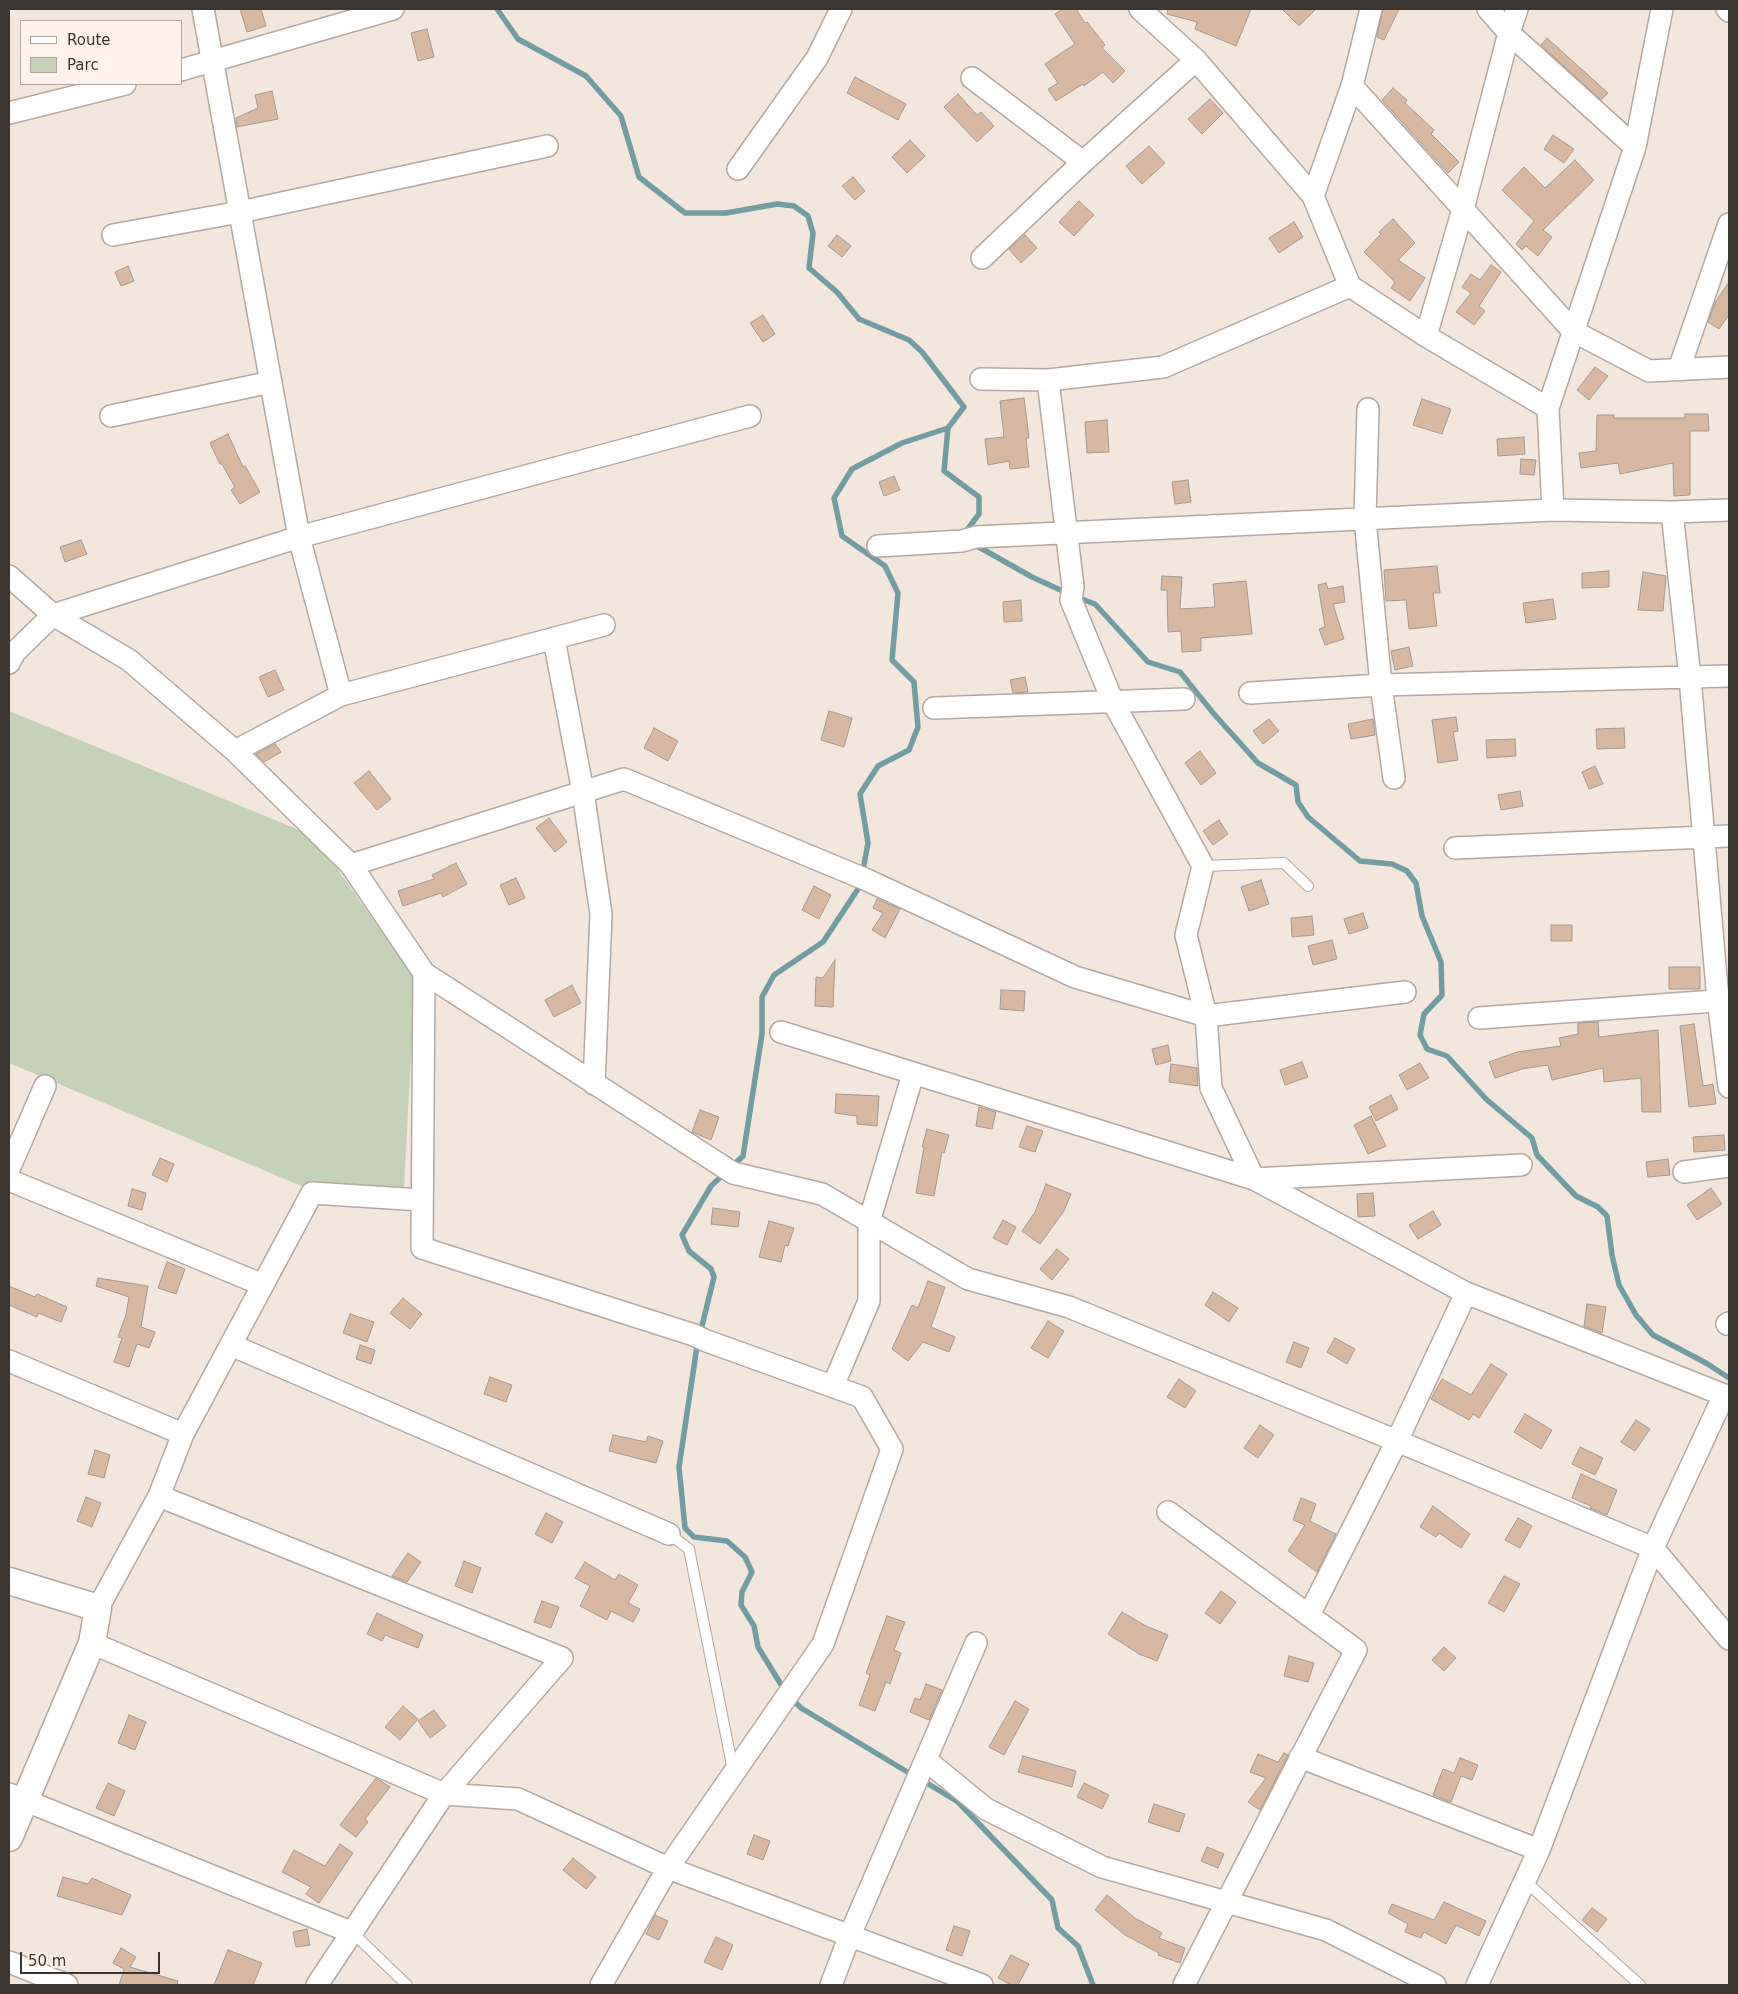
<!DOCTYPE html>
<style>
body{margin:0}
#map{position:relative;width:1738px;height:1994px;overflow:hidden;background:#f3e6dd;font-family:"DejaVu Sans",sans-serif}
canvas{display:block}
.frame{position:absolute;inset:0;border:10px solid #3a3531;pointer-events:none}
.legend{position:absolute;left:20px;top:20px;width:162px;height:65px;box-sizing:border-box;background:#fef3ec;border:1px solid #b0a7a1;margin:0;padding:6px 9px;list-style:none;font-size:15px;color:#3a3531}
.legend li{display:flex;align-items:center;gap:10px;height:25px}
.legend b{width:25px;border:1px solid #b0a7a1}
.scale{position:absolute;left:20px;top:1952px;width:140px;height:22px;box-sizing:border-box;border:2px solid #3a3531;border-top:0;padding-left:6px;font-size:15px;line-height:18px;white-space:nowrap;color:#3a3531;-webkit-text-stroke:4px #fef3ec;paint-order:stroke}
</style>
<div id="map">
<canvas width="1738" height="1994"></canvas>
<div class="frame"></div>
<ul class="legend">
<li><b style="height:6px;background:#fff"></b>Route</li>
<li><b style="height:14px;background:#c4d1b6"></b>Parc</li>
</ul>
<div class="scale">50 m</div>
</div>
<script>
const context = document.querySelector('canvas').getContext('2d');
context.lineJoin = 'round';
function fill(path, color) {
  context.fillStyle = color;
  context.fill(path, 'evenodd');
}
function toPath(rows) {
  const path = new Path2D();
  for (const r of rows) {
    path.moveTo(r[0], r[1]);
    for (let i = 2; i < r.length; i += 2) path.lineTo(r[i], r[i + 1]);
  }
  return path;
}
function trace(path, color, width, dash) {
  context.strokeStyle = color;
  context.lineWidth = width;
  context.lineCap = dash ? 'butt' : 'round';
  context.setLineDash(dash || []);
  context.stroke(path);
}
const green = toPath([
 [9,711,314,836,415,979,404,1188,306,1188,9,1063]
]);
const stream = toPath([
 [497,9,518,39,586,76,621,116,639,177,685,213,726,213,777,204,794,206,808,216,813,233,809,268,837,292,859,319,909,340,922,352,964,407,948,428,944,471,979,497,979,514,967,530,969,533],
 [975,543,977,546,1032,577,1067,593],
 [1076,597,1095,604,1148,662,1180,672,1214,714,1258,763,1296,785,1298,802,1308,817,1360,861,1392,864,1407,871,1416,883,1422,916,1441,962,1442,995,1424,1014,1420,1035,1427,1049,1447,1056,1486,1099,1532,1138,1537,1155,1576,1196,1598,1207,1607,1216,1612,1255,1619,1285,1636,1315,1653,1335,1706,1363,1729,1378],
 [785,1691,758,1647,754,1626,741,1605,742,1592,752,1572,745,1557,727,1541,694,1537,685,1528,679,1467,697,1346,714,1277,711,1269,689,1251,682,1235,711,1186,743,1156,762,1034,762,997,774,975,823,942,860,886,868,843,860,794,878,766,909,750,918,727,914,682,892,660,898,593,885,566,842,536,834,498,852,469,902,443,948,428],
 [791,1698,801,1708,914,1776],
 [922,1780,958,1802,1052,1900,1058,1928,1078,1946,1093,1985]
]);
const building = toPath([
 [240,9,261,9,266,26,247,32,240,9],
 [1063,9,1076,9,1085,23,1087,22,1105,45,1102,48,1125,71,1113,83,1103,72,1084,86,1083,84,1056,101,1048,89,1058,83,1045,64,1075,44,1055,14,1063,9],
 [1168,9,1251,9,1236,46,1195,29,1197,22,1167,14,1168,9],
 [1282,9,1316,9,1299,26,1282,9],
 [1383,9,1399,9,1384,40,1377,37,1383,9],
 [427,29,434,57,418,61,411,33,427,29],
 [1547,38,1608,93,1601,100,1541,45,1547,38],
 [855,77,906,104,898,120,847,93,855,77],
 [1393,88,1407,100,1405,103,1434,130,1431,134,1459,162,1448,173,1382,100,1393,88],
 [272,91,278,119,237,127,236,118,258,108,255,95,272,91],
 [958,94,977,115,981,112,994,126,977,142,944,107,958,94],
 [1210,99,1223,113,1202,134,1188,119,1210,99],
 [1553,135,1574,149,1564,163,1544,149,1553,135],
 [910,140,925,156,907,173,892,157,910,140],
 [1149,146,1165,163,1142,184,1126,166,1149,146],
 [1575,160,1594,180,1543,230,1552,237,1538,256,1526,246,1522,250,1516,244,1534,221,1502,190,1524,167,1545,188,1575,160],
 [853,177,865,191,855,200,842,186,853,177],
 [1079,201,1094,215,1074,236,1059,222,1079,201],
 [1393,219,1415,243,1398,260,1425,278,1410,301,1391,288,1395,282,1364,252,1381,234,1379,232,1393,219],
 [1294,222,1303,237,1279,253,1269,238,1294,222],
 [837,235,851,246,842,257,828,246,837,235],
 [1025,235,1037,248,1021,263,1009,249,1025,235],
 [1491,265,1501,272,1479,306,1485,311,1474,325,1456,312,1471,293,1462,287,1471,274,1480,280,1491,265],
 [128,266,134,281,121,286,115,272,128,266],
 [1729,282,1729,315,1719,329,1708,322,1716,301,1729,282],
 [763,315,775,334,763,342,750,323,763,315],
 [1595,367,1608,376,1589,400,1577,390,1595,367],
 [1024,398,1029,438,1026,438,1029,467,1010,469,1009,461,988,465,985,439,1004,437,1000,401,1024,398],
 [1422,399,1451,409,1442,434,1413,425,1422,399],
 [1685,414,1708,414,1709,431,1690,431,1690,495,1674,496,1673,463,1620,474,1618,463,1581,468,1579,453,1596,451,1597,415,1614,415,1614,418,1685,418,1685,414],
 [1107,420,1109,452,1087,453,1085,422,1107,420],
 [228,434,243,467,245,466,260,492,240,504,231,490,235,487,222,464,220,464,210,443,228,434],
 [1524,437,1525,454,1498,456,1497,439,1524,437],
 [1521,459,1536,460,1534,475,1520,474,1521,459],
 [894,476,900,490,884,496,879,482,894,476],
 [1188,480,1191,502,1175,504,1172,482,1188,480],
 [81,540,87,554,65,562,60,547,81,540],
 [1437,566,1440,593,1433,593,1437,626,1409,629,1406,600,1386,601,1384,570,1437,566],
 [1609,571,1609,587,1582,588,1582,573,1609,571],
 [1643,572,1666,576,1663,611,1638,610,1643,572],
 [1162,576,1182,577,1180,609,1215,607,1213,584,1246,581,1252,634,1201,638,1201,651,1182,652,1181,631,1168,632,1167,590,1161,590,1162,576],
 [1326,583,1328,589,1343,586,1345,602,1333,604,1344,639,1325,645,1319,629,1325,627,1318,585,1326,583],
 [1553,599,1556,619,1526,623,1523,603,1553,599],
 [1021,600,1022,621,1004,622,1003,602,1021,600],
 [1409,647,1413,666,1395,670,1391,651,1409,647],
 [275,670,284,690,268,697,259,677,275,670],
 [1025,677,1028,692,1013,693,1010,680,1025,677],
 [829,711,852,718,844,747,821,740,829,711],
 [1456,717,1458,731,1453,732,1458,760,1438,763,1432,720,1456,717],
 [1269,719,1279,731,1263,744,1253,731,1269,719],
 [1373,719,1375,735,1351,739,1348,724,1373,719],
 [654,728,678,741,668,761,644,748,654,728],
 [1624,728,1625,748,1597,749,1596,729,1624,728],
 [1515,739,1516,756,1487,758,1486,740,1515,739],
 [275,744,281,752,264,762,256,754,275,744],
 [1200,751,1216,773,1201,785,1185,763,1200,751],
 [1595,766,1603,784,1589,789,1582,772,1595,766],
 [369,771,391,799,377,810,354,783,369,771],
 [1520,791,1523,806,1501,810,1498,795,1520,791],
 [549,818,567,842,555,852,536,828,549,818],
 [1219,820,1228,834,1213,845,1203,831,1219,820],
 [456,863,467,884,443,897,441,893,403,906,398,891,434,879,432,875,456,863],
 [516,878,525,898,509,905,500,885,516,878],
 [1261,880,1269,904,1249,911,1241,887,1261,880],
 [814,886,831,895,819,919,802,910,814,886],
 [877,899,900,909,885,938,872,930,883,913,873,908,877,899],
 [1363,913,1368,928,1349,934,1344,919,1363,913],
 [1312,916,1314,935,1292,937,1291,918,1312,916],
 [1551,925,1572,925,1572,941,1551,941,1551,925],
 [1332,940,1337,959,1313,965,1308,946,1332,940],
 [835,960,833,1007,815,1006,816,977,823,978,835,960],
 [1669,967,1700,967,1700,989,1669,989,1669,967],
 [572,985,581,1003,554,1017,545,1000,572,985],
 [1001,990,1025,991,1024,1011,1000,1009,1001,990],
 [1598,1022,1599,1037,1658,1030,1661,1112,1642,1112,1641,1078,1604,1082,1603,1068,1552,1080,1548,1065,1522,1069,1495,1078,1489,1062,1517,1052,1561,1046,1559,1038,1578,1034,1578,1023,1598,1022],
 [1694,1024,1703,1086,1713,1084,1716,1104,1689,1107,1680,1026,1694,1024],
 [1168,1045,1171,1061,1156,1065,1152,1049,1168,1045],
 [1302,1062,1308,1077,1285,1085,1280,1070,1302,1062],
 [1420,1063,1429,1078,1407,1090,1399,1075,1420,1063],
 [1171,1064,1197,1068,1198,1086,1169,1082,1171,1064],
 [836,1094,879,1096,877,1126,857,1124,857,1116,835,1113,836,1094],
 [1391,1095,1398,1109,1376,1121,1369,1107,1391,1095],
 [979,1107,996,1112,992,1129,976,1126,979,1107],
 [700,1110,719,1117,711,1140,692,1132,700,1110],
 [1371,1116,1386,1146,1368,1154,1354,1125,1371,1116],
 [1027,1126,1043,1131,1035,1152,1019,1147,1027,1126],
 [927,1129,949,1135,944,1153,942,1152,934,1196,916,1193,924,1147,922,1147,927,1129],
 [1724,1135,1725,1150,1694,1152,1693,1137,1724,1135],
 [160,1158,174,1164,167,1182,152,1175,160,1158],
 [1668,1159,1670,1175,1648,1177,1646,1162,1668,1159],
 [1046,1184,1071,1194,1064,1211,1040,1244,1022,1231,1035,1212,1046,1184],
 [1711,1188,1722,1204,1697,1220,1687,1205,1711,1188],
 [132,1189,146,1193,142,1210,128,1206,132,1189],
 [1373,1193,1375,1216,1358,1217,1357,1194,1373,1193],
 [713,1208,740,1212,738,1227,711,1224,713,1208],
 [1433,1211,1441,1225,1418,1239,1409,1225,1433,1211],
 [1003,1220,1016,1227,1007,1245,993,1238,1003,1220],
 [769,1221,794,1228,788,1246,785,1245,781,1262,759,1257,769,1221],
 [1057,1249,1069,1259,1052,1280,1040,1269,1057,1249],
 [167,1262,185,1269,176,1294,158,1288,167,1262],
 [98,1278,148,1286,141,1327,155,1332,149,1348,137,1344,129,1367,114,1362,122,1338,118,1337,126,1315,129,1297,96,1286,98,1278],
 [928,1281,945,1287,931,1327,955,1337,949,1352,923,1342,908,1361,892,1349,912,1305,918,1308,928,1281],
 [9,1286,35,1297,37,1294,67,1307,61,1322,38,1313,37,1317,9,1305,9,1286],
 [1213,1292,1238,1308,1229,1322,1205,1305,1213,1292],
 [403,1298,422,1314,410,1329,390,1313,403,1298],
 [1587,1304,1606,1307,1602,1333,1584,1326,1587,1304],
 [350,1314,374,1322,367,1342,343,1333,350,1314],
 [1048,1321,1064,1331,1048,1358,1031,1348,1048,1321],
 [1335,1338,1355,1349,1347,1364,1327,1352,1335,1338],
 [1294,1342,1309,1348,1301,1368,1286,1362,1294,1342],
 [360,1345,375,1350,371,1364,356,1359,360,1345],
 [1491,1364,1507,1374,1479,1418,1473,1414,1469,1420,1431,1399,1442,1379,1471,1395,1491,1364],
 [490,1377,512,1385,506,1402,484,1394,490,1377],
 [1179,1379,1196,1391,1185,1408,1167,1397,1179,1379],
 [1525,1414,1552,1430,1541,1449,1514,1432,1525,1414],
 [1636,1420,1650,1429,1635,1451,1621,1442,1636,1420],
 [1260,1425,1274,1435,1258,1458,1244,1448,1260,1425],
 [613,1435,646,1442,648,1436,663,1441,656,1463,609,1451,613,1435],
 [1580,1447,1603,1458,1595,1475,1572,1464,1580,1447],
 [95,1450,110,1455,104,1478,88,1474,95,1450],
 [1581,1474,1617,1490,1607,1515,1590,1508,1591,1506,1572,1498,1581,1474],
 [86,1497,101,1503,92,1527,77,1521,86,1497],
 [1301,1498,1316,1504,1310,1521,1336,1534,1317,1572,1288,1551,1305,1525,1293,1520,1301,1498],
 [1433,1506,1470,1534,1461,1548,1439,1533,1436,1537,1420,1527,1433,1506],
 [546,1513,563,1522,552,1543,535,1534,546,1513],
 [1518,1518,1532,1526,1520,1548,1505,1540,1518,1518],
 [408,1553,421,1562,407,1582,392,1576,408,1553],
 [464,1561,481,1568,472,1593,455,1586,464,1561],
 [585,1562,615,1580,619,1574,638,1585,628,1603,640,1609,633,1622,611,1611,607,1620,580,1606,590,1586,575,1578,585,1562],
 [1504,1576,1520,1584,1504,1612,1488,1603,1504,1576],
 [1221,1591,1236,1602,1220,1624,1205,1613,1221,1591],
 [542,1601,559,1607,551,1628,534,1622,542,1601],
 [1122,1612,1146,1626,1168,1635,1157,1661,1139,1654,1108,1634,1122,1612],
 [377,1613,423,1635,418,1648,385,1635,382,1641,367,1634,377,1613],
 [887,1616,905,1622,894,1650,901,1653,890,1684,886,1682,875,1711,859,1705,870,1675,866,1673,887,1616],
 [1444,1647,1456,1658,1444,1671,1432,1660,1444,1647],
 [1289,1656,1314,1663,1308,1682,1284,1676,1289,1656],
 [926,1684,942,1690,929,1720,910,1712,915,1698,920,1700,926,1684],
 [1015,1701,1029,1709,1004,1755,989,1747,1015,1701],
 [403,1706,418,1719,400,1740,385,1727,403,1706],
 [434,1710,446,1726,430,1738,418,1721,434,1710],
 [129,1715,146,1722,135,1750,118,1743,129,1715],
 [1284,1753,1288,1755,1260,1810,1248,1802,1266,1778,1250,1772,1258,1754,1278,1762,1284,1753],
 [1023,1756,1076,1771,1072,1787,1018,1772,1023,1756],
 [1460,1758,1478,1765,1472,1780,1461,1776,1451,1802,1433,1795,1443,1769,1454,1773,1460,1758],
 [376,1778,390,1787,365,1819,368,1822,356,1837,340,1825,376,1778],
 [108,1783,125,1791,114,1816,96,1808,108,1783],
 [1084,1783,1109,1795,1102,1809,1077,1797,1084,1783],
 [1154,1804,1185,1814,1179,1832,1148,1822,1154,1804],
 [754,1835,770,1841,763,1860,747,1854,754,1835],
 [340,1844,353,1853,319,1903,306,1894,311,1887,282,1872,294,1850,325,1866,340,1844],
 [1207,1847,1224,1854,1218,1868,1201,1861,1207,1847],
 [573,1858,596,1877,586,1889,563,1870,573,1858],
 [63,1877,88,1884,92,1878,131,1895,122,1915,57,1896,63,1877],
 [1107,1895,1135,1918,1162,1933,1159,1938,1185,1948,1180,1963,1158,1955,1159,1953,1125,1935,1095,1910,1107,1895],
 [1444,1902,1486,1921,1479,1936,1456,1925,1446,1944,1424,1932,1421,1938,1405,1932,1408,1924,1388,1913,1392,1904,1434,1920,1444,1902],
 [1592,1908,1607,1919,1597,1932,1582,1920,1592,1908],
 [655,1915,668,1921,659,1940,646,1934,655,1915],
 [954,1926,970,1931,962,1956,946,1950,954,1926],
 [307,1929,310,1945,296,1947,293,1932,307,1929],
 [716,1937,733,1945,722,1970,704,1962,716,1937],
 [121,1948,136,1957,130,1967,178,1981,177,1985,119,1985,124,1969,113,1963,121,1948],
 [228,1950,262,1963,253,1985,214,1985,228,1950],
 [1011,1955,1029,1964,1018,1985,1011,1985,998,1978,1011,1955]
]);
const service = toPath([
 [1203,866,1284,863,1308,886],
 [669,1534,689,1549,733,1770],
 [1525,1881,1640,1985],
 [353,1933,407,1985]
]);
const minor = toPath([
 [203,9,299,537,341,695],
 [1140,9,1196,60,1313,196,1350,286,1426,336,1548,408],
 [1488,9,1509,33,1635,147],
 [1727,9,1729,11],
 [181,70,393,9],
 [972,78,1083,162],
 [1352,86,1573,331,1649,371,1729,367],
 [9,113,125,84],
 [738,169,817,58,841,9],
 [1313,196,1352,86,1371,9],
 [113,235,240,212,547,146],
 [982,258,1083,162,1196,60],
 [1426,336,1463,209,1509,33,1517,9],
 [1679,369,1729,224],
 [981,379,1048,380,1163,367,1350,286],
 [1048,380,1073,587,1071,600,1113,702,1203,866,1186,935,1206,1016,1211,1088,1254,1179,1521,1165],
 [1368,409,1365,519,1381,685,1394,778],
 [111,416,271,382],
 [1553,510,1548,408,1635,147,1662,9],
 [1672,512,1690,678,1718,1000,1729,1087],
 [878,546,962,541,976,537,1553,510,1672,512,1729,510],
 [9,576,53,615,129,660,235,751,351,865,424,973,422,1248,694,1335,704,1340,862,1397,892,1449,823,1644,668,1868,601,1985],
 [554,639,583,792,601,914,594,1084],
 [9,663,15,652,53,615,299,537,750,416],
 [1250,693,1381,685,1729,676],
 [934,708,1184,699],
 [235,751,341,695,604,625],
 [1455,848,1729,836],
 [351,865,624,779,867,880,1075,977,1206,1016,1405,992],
 [424,973,733,1173,822,1194,968,1279,1069,1307,1397,1441,1653,1548,1729,1639],
 [1479,1018,1729,1000],
 [781,1032,1254,1179,1466,1293,1724,1395,1653,1548,1539,1850,1477,1985],
 [9,1169,45,1086],
 [1684,1172,1729,1166],
 [9,1180,263,1285],
 [1727,1324,1729,1323],
 [231,1345,669,1534],
 [9,1361,183,1434],
 [833,1386,869,1301,869,1222,913,1074],
 [159,1496,562,1658,444,1794,317,1985],
 [1168,1512,1356,1650,1184,1985],
 [98,1608,159,1496,183,1434,312,1193,422,1200],
 [1309,1615,1397,1441,1466,1293],
 [92,1643,444,1794,518,1799,668,1868,982,1985],
 [1300,1757,1539,1850],
 [926,1760,986,1809,1102,1867,1326,1930,1435,1985],
 [9,1794,353,1933],
 [9,1962,67,1985],
 [831,1985,850,1935,976,1643]
]);
const tertiary = toPath([
 [9,1581,98,1608,92,1643,9,1838]
]);
fill(green, '#c4d1b6');
trace(stream, '#709ea2', 5.5);
fill(building, '#d9b8a1');
trace(building, '#a59991', 1);
trace(service, '#b4a89f', 12);
trace(minor, '#b4a89f', 24);
trace(tertiary, '#b4a89f', 29);
trace(service, '#fff', 10);
trace(minor, '#fff', 21);
trace(tertiary, '#fff', 26);
</script>
